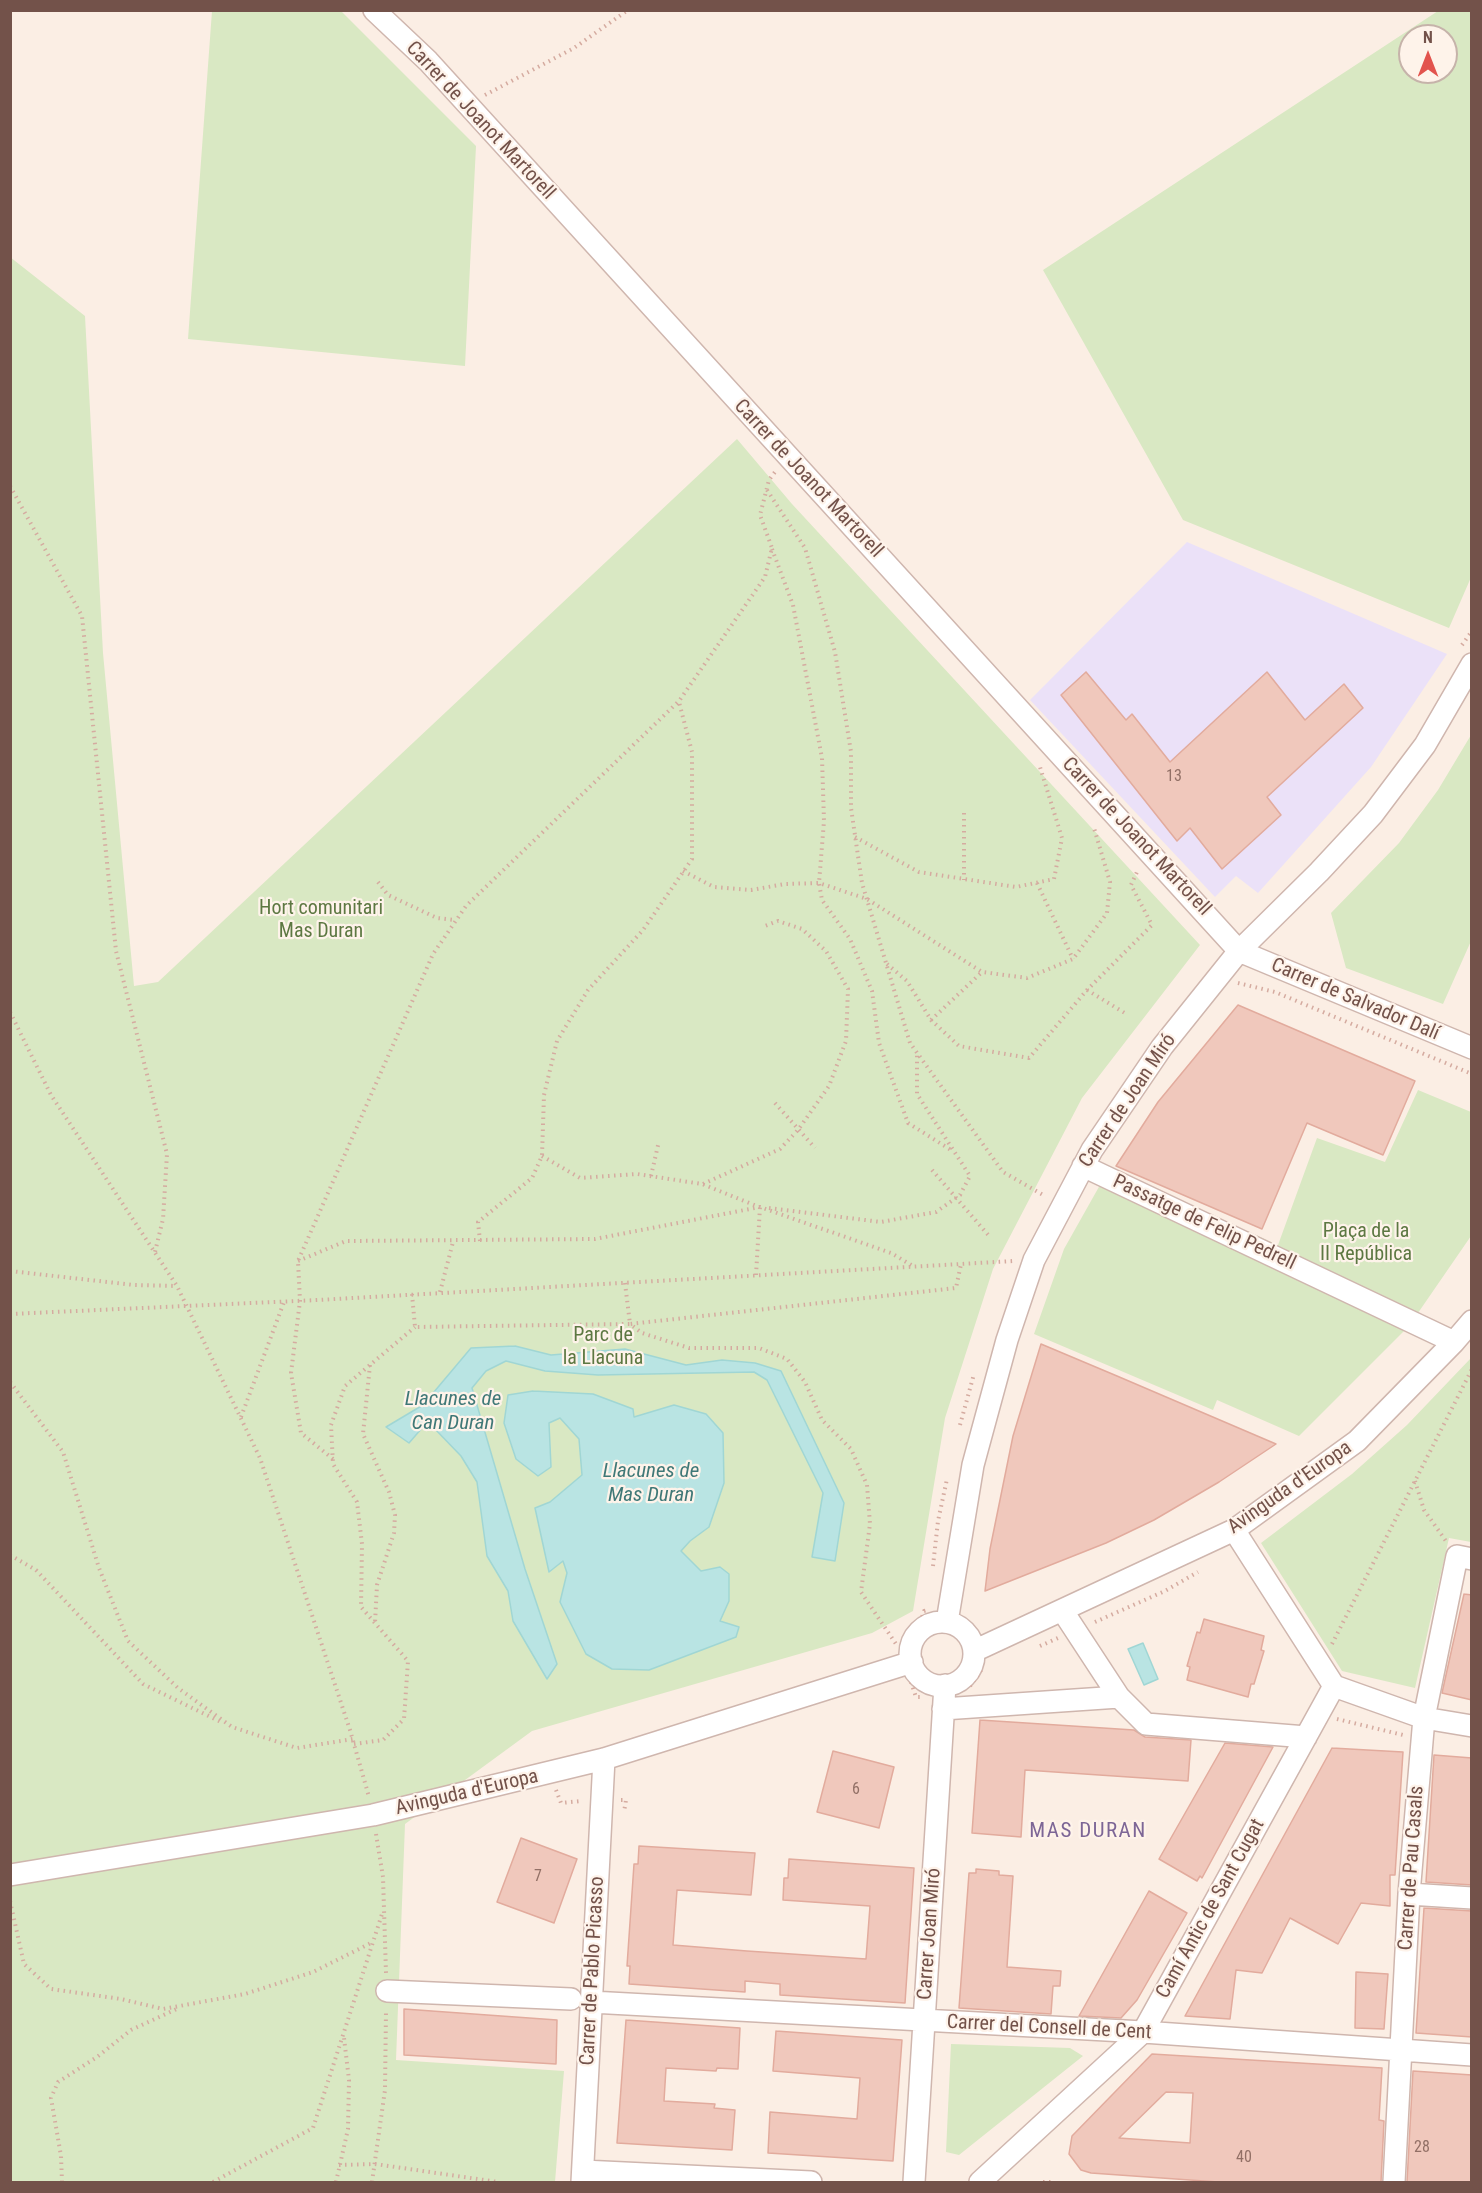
<!DOCTYPE html>
<meta charset="utf-8">
<style>
body{margin:0}
#map{position:relative;width:1482px;height:2193px;overflow:hidden;background:#fbeee4;font-family:"Roboto Condensed",sans-serif}
canvas{display:block}
.frame{position:absolute;inset:0;border:12px solid #73524a;pointer-events:none}
.north{position:absolute;left:1398px;top:24px;width:60px;height:60px;box-sizing:border-box;background:#fef3ea;border:2px solid #c6b3aa;border-radius:50%;rotate:0deg;font-size:16px;font-weight:700;line-height:24px;text-align:center;color:#73524a}
.north::after{content:'';display:block;margin:auto;width:21px;height:27px;background:#e2534d;clip-path:polygon(50% 0,100% 100%,50% 72%,0 100%)}
</style>
<div id="map">
<canvas width="1482" height="2193"></canvas>
<div class="frame"></div>
<div class="north">N</div>
</div>
<script>
const context = document.querySelector('canvas').getContext('2d');
context.lineJoin = 'round';
function fill(path, color) {
  context.fillStyle = color;
  context.fill(path, 'evenodd');
}
function toPath(rows) {
  const path = new Path2D();
  for (const r of rows) {
    if (r.length === 3) {
      path.moveTo(r[0] + r[2], r[1]);
      path.arc(r[0], r[1], r[2], 0, 2 * Math.PI);
      continue;
    }
    path.moveTo(r[0], r[1]);
    for (let i = 2; i < r.length; i += 2) path.lineTo(r[i], r[i + 1]);
  }
  return path;
}
function trace(path, color, width, dash) {
  context.strokeStyle = color;
  context.lineWidth = width;
  context.lineCap = dash ? 'butt' : 'round';
  context.setLineDash(dash || []);
  context.stroke(path);
}
function write(font, color, halo, rows, align = 'center') {
  context.font = font + ' "Roboto Condensed",sans-serif';
  context.lineWidth = 4.5;
  context.setLineDash([]);
  context.textBaseline = 'middle';
  context.strokeStyle = halo;
  context.fillStyle = color;
  for (const [text, x, y, turn = 0] of rows) {
    context.save();
    context.translate(x, y);
    context.rotate((+turn || 0) * Math.PI / 180);
    context.textAlign = isNaN(turn) ? turn : align;
    if (halo) context.strokeText(text, 0, 0);
    context.fillText(text, 0, 0);
    context.restore();
  }
}
const education = toPath([
 [1187,542,1447,654,1371,767,1258,893,1236,876,1215,897,1030,700]
]);
const green = toPath([
 [212,11,341,11,476,146,465,366,188,339],
 [1438,11,1472,11,1472,575,1449,628,1183,520,1043,270],
 [1410,36,1446,36,1446,72,1410,72],
 [10,257,85,316,103,653,134,986,158,982,737,439,792,504,1200,945,1082,1098,993,1269,945,1418,913,1611,872,1633,532,1731,405,1824,396,2060,564,2071,555,2182,11,2182],
 [1471,735,1471,941,1443,1004,1346,968,1331,913,1399,843,1438,790],
 [1418,1090,1471,1112,1471,1236,1409,1326,1299,1436,1217,1400,1213,1410,1034,1334,1064,1249,1109,1169,1278,1245,1317,1138,1385,1162],
 [1471,1358,1471,1542,1449,1538,1415,1688,1342,1671,1261,1543,1352,1474,1407,1425],
 [951,2044,1070,2048,1083,2056,959,2155,946,2152]
]);
const water = toPath([
 [515,1346,551,1355,625,1349,686,1365,722,1360,755,1363,781,1371,844,1503,835,1561,812,1557,823,1493,767,1380,754,1372,598,1375,545,1371,506,1361,486,1371,472,1388,525,1569,557,1664,547,1679,513,1621,508,1591,487,1556,477,1482,461,1456,434,1428,422,1428,409,1443,386,1427,423,1405,471,1348,515,1346],
 [533,1391,593,1394,633,1409,634,1417,674,1405,706,1414,723,1433,724,1483,709,1527,690,1541,681,1551,701,1571,720,1567,729,1574,729,1601,720,1621,739,1627,736,1637,649,1670,612,1669,586,1654,560,1602,567,1573,563,1561,549,1572,535,1508,550,1502,582,1475,579,1439,560,1418,549,1423,551,1467,538,1476,516,1459,504,1423,508,1395,533,1391],
 [1143,1643,1158,1679,1144,1685,1128,1649,1143,1643]
]);
const building = toPath([
 [1086,672,1126,720,1132,714,1170,762,1267,672,1305,720,1344,684,1363,708,1267,797,1281,815,1222,869,1190,828,1177,841,1061,695,1086,672],
 [1238,1005,1415,1081,1383,1155,1307,1123,1262,1229,1116,1166,1158,1102,1238,1005],
 [1041,1344,1117,1376,1276,1444,1219,1482,1154,1520,1106,1543,985,1591,990,1549,1013,1436,1041,1344],
 [1464,1594,1472,1595,1472,1700,1442,1693,1464,1594],
 [1204,1619,1264,1636,1261,1650,1264,1651,1254,1684,1251,1684,1248,1697,1187,1680,1190,1667,1187,1666,1197,1632,1200,1633,1204,1619],
 [980,1720,1134,1730,1145,1737,1191,1740,1188,1781,1025,1770,1021,1837,972,1833,980,1720],
 [1225,1743,1273,1747,1202,1878,1200,1876,1197,1881,1159,1859,1225,1743],
 [1332,1748,1403,1752,1395,1875,1390,1875,1390,1906,1361,1903,1338,1944,1290,1918,1262,1973,1236,1970,1230,2019,1185,2016,1332,1748],
 [833,1751,894,1767,879,1828,817,1812,833,1751],
 [1434,1755,1472,1758,1472,1885,1426,1882,1434,1755],
 [521,1838,577,1859,554,1923,497,1902,521,1838],
 [639,1846,755,1853,751,1895,677,1890,673,1945,747,1951,866,1959,870,1906,783,1900,784,1878,788,1878,789,1859,914,1868,905,2003,780,1995,780,1984,745,1981,745,1992,629,1984,630,1966,627,1966,634,1864,638,1864,639,1846],
 [976,1869,999,1871,999,1875,1013,1876,1007,1967,1061,1971,1060,1986,1053,1986,1051,2014,959,2008,969,1873,976,1873,976,1869],
 [1149,1891,1187,1913,1137,2000,1121,2018,1079,2016,1149,1891],
 [1424,1908,1472,1911,1472,2037,1416,2033,1424,1908],
 [1356,1972,1388,1974,1384,2029,1355,2028,1356,1972],
 [404,2009,557,2020,556,2064,404,2055,404,2009],
 [626,2020,740,2028,738,2069,717,2068,716,2071,666,2068,664,2101,715,2104,714,2108,735,2110,732,2150,617,2143,626,2020],
 [776,2031,902,2040,893,2161,768,2153,770,2112,857,2119,860,2078,773,2071,776,2031],
 [1152,2054,1382,2068,1379,2120,1384,2121,1381,2182,1218,2182,1091,2173,1081,2170,1069,2154,1072,2136,1152,2054],
 [1166,2092,1193,2093,1190,2143,1119,2138,1166,2092],
 [1413,2071,1472,2075,1472,2182,1407,2182,1413,2071]
]);
const path = toPath([
 [485,95,574,48,628,10],
 [10,486,82,616,116,951,167,1154,163,1219,155,1252],
 [767,490,805,548,835,652,851,752,851,808,862,883,910,1043,1003,1172,1045,1196],
 [772,549,793,605,822,758,824,821,819,883,822,900,850,939,872,991,879,1043,908,1123,951,1150],
 [1462,645,1472,631],
 [964,813,964,880],
 [855,837,919,872,1016,887,1054,879,1062,838,1040,767],
 [683,871,714,887,751,890,785,884,819,883,867,899,982,972,1027,978,1073,959,1107,913,1110,882,1094,828],
 [378,882,388,895,437,918,455,920],
 [1037,883,1073,959],
 [887,964,907,981,931,1020,959,1046,1029,1058,1087,990,1152,925,1131,885,1137,872],
 [1238,983,1275,992,1472,1074],
 [1087,990,1128,1015],
 [10,1012,51,1095,177,1286,260,1458,350,1730,369,1797],
 [931,1020,982,972],
 [775,1103,815,1148],
 [542,1156,580,1178,637,1174,702,1184,759,1207],
 [932,1170,990,1237],
 [651,1176,659,1141],
 [703,1184,780,1149,798,1130,829,1086,846,1041,848,989,826,951,802,929,778,921,762,927],
 [769,1208,881,1222,936,1212,960,1195,970,1176,917,1094,917,1052],
 [480,1241,478,1222,532,1178,542,1156,544,1095,557,1041,588,990,643,930,692,859,692,752,679,702],
 [298,1261,346,1241,595,1239,760,1207,891,1253,913,1266],
 [10,1271,134,1285,177,1286],
 [756,1275,760,1207],
 [625,1283,630,1324,956,1288,961,1264],
 [440,1292,453,1242],
 [412,1294,415,1327,630,1324,642,1333,689,1348,759,1348,787,1359,805,1382,822,1420,851,1449,867,1485,870,1524,861,1592,898,1647],
 [10,1314,318,1300,1014,1261],
 [370,1365,363,1434,389,1492,395,1515,394,1533,377,1585,375,1623],
 [10,1382,63,1452,99,1568,128,1641,178,1688,232,1727,297,1748,353,1739],
 [241,1417,284,1302],
 [960,1425,974,1374],
 [333,1459,301,1433,291,1373,300,1301,298,1261,433,954,466,906,679,701,765,577,772,548,760,515,769,480,775,472],
 [1415,1481,1424,1510,1446,1541],
 [10,1555,36,1570,143,1684,223,1723],
 [933,1566,938,1521,947,1479],
 [1095,1622,1165,1591,1198,1572],
 [905,1641,921,1621,924,1611,928,1610],
 [1332,1644,1472,1369],
 [1040,1646,1058,1638],
 [911,1682,916,1697,923,1697],
 [970,1686,981,1670],
 [1337,1719,1403,1735],
 [354,1744,383,1740,404,1719,408,1661,361,1607,362,1544,357,1502,333,1464,331,1425,345,1386,415,1327],
 [556,1790,561,1803,581,1801],
 [621,1800,626,1800,624,1812],
 [376,1834,383,1877,386,1973],
 [10,1901,24,1964,51,1989,121,1999,163,2009,245,1994,313,1972,373,1942],
 [339,2165,375,2164,498,2182],
 [62,2182,61,2156,51,2098,58,2082,97,2057,131,2030,179,2008],
 [213,2182,313,2128,383,1911],
 [336,2182,348,2129,349,2080,344,2038],
 [372,2182,385,2090,386,2010],
 [1043,2182,1052,2182]
]);
const minor = toPath([
 [374,10,428,61,1239,951,1472,1048],
 [1083,1166,1454,1342],
 [1234,1530,1334,1686,1424,1718,1472,1726],
 [1062,1610,1119,1697,1146,1724,1306,1737],
 [947,1622,973,1465,1007,1340,1034,1260,1092,1150,1162,1047,1239,951,1319,872,1373,814,1425,745,1472,664],
 [942,1654,32],
 [974,1651,1234,1530,1357,1441,1454,1342,1472,1321],
 [943,1709,1119,1697],
 [10,1875,373,1815,604,1759,912,1662],
 [1409,1894,1472,1898],
 [387,1991,571,1999],
 [591,2002,1143,2032,1472,2055],
 [583,2171,811,2182],
 [582,2182,604,1759],
 [914,2182,945,1685],
 [980,2182,1143,2032,1334,1686],
 [1394,2182,1409,1894,1424,1718,1457,1556,1472,1559]
]);
const numberNames = [
 ["13",1174,777],
 ["6",856,1790],
 ["7",538,1877],
 ["28",1422,2148],
 ["40",1244,2158]
];
const streetNames = [
 ["Carrer de Joanot Martorell",480,121,47],
 ["Carrer de Joanot Martorell",808,479,47],
 ["Carrer de Joanot Martorell",1136,837,47],
 ["Carrer de Salvador Dalí",1355,1000,23],
 ["Carrer de Joan Miró",1128,1101,-56],
 ["Passatge de Felip Pedrell",1204,1223,25],
 ["Avinguda d'Europa",1290,1488,-35],
 ["Avinguda d'Europa",467,1793,-13],
 ["Carrer de Pau Casals",1412,1868,-86],
 ["Camí Antic de Sant Cugat",1211,1909,-61],
 ["Carrer Joan Miró",930,1934,-86],
 ["Carrer de Pablo Picasso",593,1971,-87],
 ["Carrer del Consell de Cent",1049,2028,3]
];
const parkNames = [
 ["Hort comunitari",321,909],
 ["Mas Duran",321,932],
 ["Plaça de la",1366,1232],
 ["II República",1366,1255],
 ["Parc de",603,1336],
 ["la Llacuna",603,1359]
];
const waterNames = [
 ["Llacunes de",453,1400],
 ["Can Duran",453,1424],
 ["Llacunes de",651,1472],
 ["Mas Duran",651,1496]
];
const neighbourhoodNames = [
 ["MAS DURAN",1088,1832]
];
fill(education, '#ebe1f8');
fill(green, '#d9e8c3');
fill(water, '#b9e4e3');
trace(water, '#a0d6d4', 1.5);
fill(building, '#f0c8bc');
trace(building, '#e2ab9d', 1.5);
trace(minor, '#cfb6ae', 24);
trace(path, '#d5aba0', 4, [1.5, 4.5]);
trace(minor, '#fff', 21);
write('16px', '#927066', null, numberNames);
write('20px', '#73524a', '#fef3ea', streetNames);
write('20px', '#5d7842', '#fef3ea', parkNames);
write('italic 21px', '#3f7877', '#fef3ea', waterNames);
context.letterSpacing = '1.5px';
write('21px', '#7d6696', '#fef3ea', neighbourhoodNames);
context.letterSpacing = '0px';
</script>
